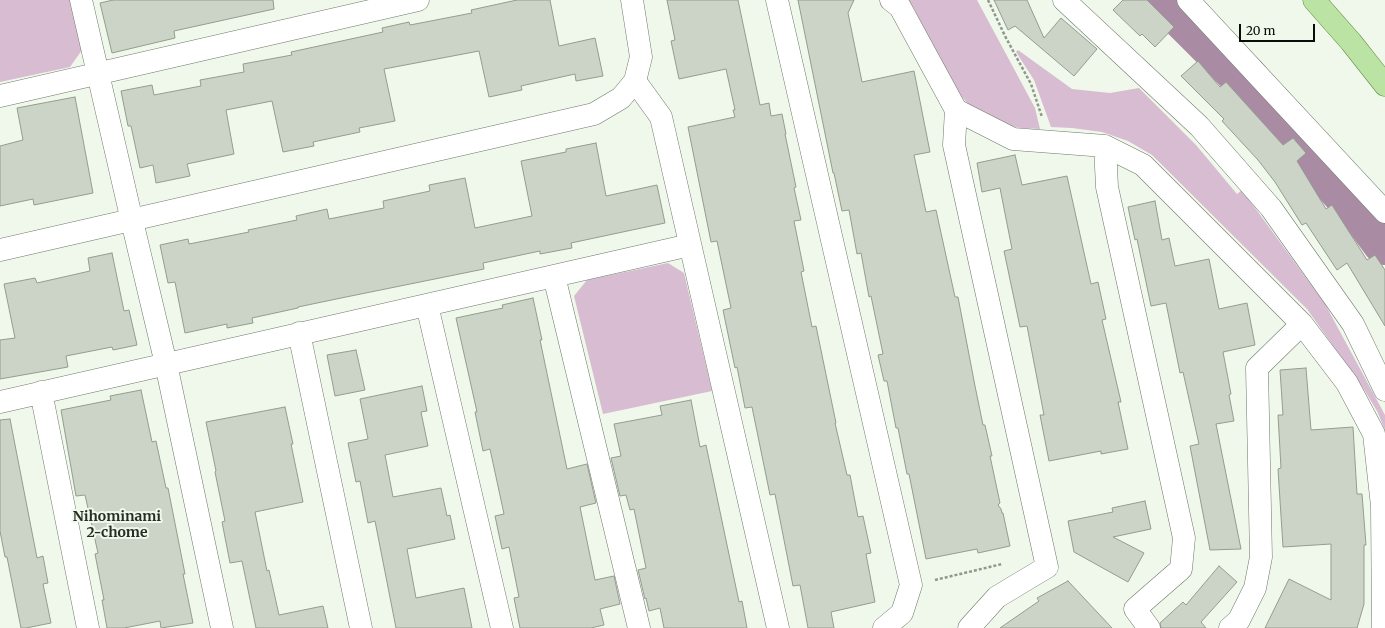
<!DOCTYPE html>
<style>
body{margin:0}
#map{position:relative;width:1385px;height:628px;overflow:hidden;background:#eff8ea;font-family:Merriweather,serif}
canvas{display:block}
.scale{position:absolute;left:1239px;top:24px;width:76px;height:18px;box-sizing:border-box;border:2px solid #090c08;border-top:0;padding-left:5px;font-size:12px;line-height:14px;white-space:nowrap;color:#090c08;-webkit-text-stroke:3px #eff8ea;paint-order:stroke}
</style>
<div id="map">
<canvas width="1385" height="628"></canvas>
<div class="scale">20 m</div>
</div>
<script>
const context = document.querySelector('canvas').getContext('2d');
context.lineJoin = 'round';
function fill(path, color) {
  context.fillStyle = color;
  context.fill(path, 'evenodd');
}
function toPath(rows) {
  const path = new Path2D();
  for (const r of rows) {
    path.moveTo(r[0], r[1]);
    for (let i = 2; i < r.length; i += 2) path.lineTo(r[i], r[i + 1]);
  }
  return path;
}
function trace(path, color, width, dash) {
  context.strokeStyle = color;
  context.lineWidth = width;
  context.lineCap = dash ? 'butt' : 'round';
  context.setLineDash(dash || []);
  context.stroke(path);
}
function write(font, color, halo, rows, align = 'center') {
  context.font = font + ' Merriweather,serif';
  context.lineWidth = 4;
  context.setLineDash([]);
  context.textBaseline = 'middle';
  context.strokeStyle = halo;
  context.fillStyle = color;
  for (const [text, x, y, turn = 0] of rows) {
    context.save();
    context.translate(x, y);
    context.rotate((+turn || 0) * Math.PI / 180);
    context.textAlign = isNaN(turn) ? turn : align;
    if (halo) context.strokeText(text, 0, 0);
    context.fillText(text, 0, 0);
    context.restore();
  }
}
const green = toPath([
 [0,0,70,0,82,50,70,67,0,82],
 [908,0,977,0,1035,108,1040,129,1021,128,1002,124,983,115,968,104,956,90,913,7],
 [1018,50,1072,89,1110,93,1139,88,1196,145,1237,194,1242,190,1325,304,1385,415,1385,430,1377,411,1363,388,1307,309,1152,155,1128,141,1102,132,1072,128,1051,127,1034,80,1016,52],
 [668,263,684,273,712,391,603,414,574,296,587,280]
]);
const river = toPath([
 [1167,0,1244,77,1368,219,1385,242]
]);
const building = toPath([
 [113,0,273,0,274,9,174,31,175,38,112,53,100,3,113,0],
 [517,0,550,0,559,46,595,38,603,76,576,81,575,74,521,86,522,90,489,97,479,51,384,69,395,121,359,128,360,132,313,142,314,146,283,152,272,101,226,110,234,154,187,164,190,176,156,183,153,165,140,168,131,126,128,126,121,91,152,85,154,95,201,86,200,80,244,72,243,64,292,55,291,52,383,32,382,28,409,22,410,25,472,13,471,10,517,0],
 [667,0,738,0,760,105,769,103,771,116,782,114,786,134,785,134,796,187,794,188,801,220,794,221,804,271,801,272,812,327,816,326,836,423,835,423,847,475,850,475,858,517,863,516,871,553,866,554,875,602,831,612,834,628,808,628,800,585,793,586,775,494,770,495,752,407,745,408,737,367,735,368,723,310,731,308,717,241,711,242,688,127,735,117,733,110,735,110,726,69,679,79,671,41,675,40,667,0],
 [798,0,854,0,848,13,862,82,914,71,930,152,914,155,926,212,936,210,955,297,958,297,975,386,983,425,985,425,992,456,990,456,1000,503,998,505,1001,509,1002,513,1003,513,1010,546,978,553,977,549,926,559,909,474,907,474,898,428,896,428,887,381,884,381,878,355,883,354,871,296,869,297,861,253,857,254,849,210,842,211,834,173,833,173,798,0],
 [994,0,1027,0,1044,38,1061,18,1097,49,1074,76,1015,26,1008,30,994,0],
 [1123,0,1147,0,1174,27,1155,47,1142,34,1140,36,1113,10,1123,0],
 [1198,61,1220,87,1226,82,1283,145,1293,138,1306,153,1297,161,1326,209,1332,205,1367,260,1375,255,1385,270,1385,326,1347,263,1337,270,1306,223,1302,225,1275,182,1258,160,1222,121,1224,119,1181,76,1198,61],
 [75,97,93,193,34,205,33,199,0,206,0,146,23,140,17,108,75,97],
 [596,143,606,196,657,185,665,223,571,243,572,248,540,254,540,251,483,263,484,269,346,297,298,307,298,308,252,318,253,323,227,328,227,324,185,333,175,282,168,283,160,245,188,239,189,244,249,232,248,230,297,220,296,216,327,209,329,219,384,208,383,201,430,191,429,185,465,178,475,228,532,216,521,161,566,152,566,149,596,143],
 [1015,155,1022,185,1067,176,1091,284,1098,282,1106,319,1102,320,1121,402,1118,402,1128,449,1101,454,1101,451,1049,461,1040,415,1044,415,1027,326,1020,327,1004,251,1012,249,1000,188,982,192,977,163,1015,155],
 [1155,201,1162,240,1169,238,1175,266,1209,259,1219,309,1247,303,1255,345,1223,352,1231,394,1229,395,1234,421,1216,424,1241,549,1210,550,1190,446,1199,444,1183,372,1180,373,1166,303,1151,306,1137,239,1135,240,1128,207,1155,201],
 [112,253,124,311,129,310,137,345,113,350,112,347,66,356,68,367,0,379,0,340,15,338,4,284,35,278,37,283,90,271,88,258,112,253],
 [533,298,542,340,540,340,567,469,587,464,596,503,580,507,595,580,614,576,620,604,600,609,604,625,591,628,520,628,514,598,519,597,509,547,502,549,495,516,504,514,490,449,483,451,475,412,477,412,456,318,503,308,502,305,533,298],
 [356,350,365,390,335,396,327,355,356,350],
 [1306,368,1311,430,1353,427,1357,494,1362,494,1366,545,1364,545,1364,604,1357,628,1265,628,1289,579,1331,600,1331,544,1283,547,1278,469,1281,468,1278,415,1283,415,1280,370,1306,368],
 [422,386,427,411,421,412,428,446,385,455,393,497,441,488,447,516,450,515,455,539,407,549,416,598,464,588,472,628,396,628,375,521,368,523,360,481,356,482,348,443,368,439,360,399,422,386],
 [141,390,152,442,156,441,166,488,168,488,185,574,183,574,193,623,161,628,160,621,124,628,107,628,102,600,104,600,95,554,98,553,85,495,76,496,61,410,111,400,110,396,141,390],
 [691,400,700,447,706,445,739,602,742,601,747,628,664,628,660,608,649,611,646,598,645,599,638,570,646,568,634,509,630,510,626,495,620,496,611,458,621,456,614,424,662,415,660,406,691,400],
 [285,407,293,444,291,444,303,502,255,512,267,571,269,570,279,615,323,606,328,628,256,628,242,561,230,563,222,522,225,521,215,472,216,471,206,422,285,407],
 [10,419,37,558,43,556,48,583,43,584,51,623,26,628,21,628,7,557,5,557,0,531,0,420,10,419],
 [1145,501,1151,529,1113,537,1144,553,1128,582,1074,552,1068,521,1113,512,1112,508,1145,501],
 [1219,566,1237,582,1201,622,1206,628,1161,628,1160,623,1183,602,1186,605,1219,566],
 [1068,581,1112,628,1000,628,1039,601,1037,598,1068,581]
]);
const path = toPath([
 [988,0,1005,36,1031,84,1042,117],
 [935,580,1002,564]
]);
const minor = toPath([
 [81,0,132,221,166,364,222,628],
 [777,0,911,585,902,613,884,628],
 [891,0,900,7,956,110,954,145,1047,567,997,597,969,628],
 [1064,0,1199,126,1271,208,1353,324,1385,390],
 [1188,0,1385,212],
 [635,81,661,117,778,628],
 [0,96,418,0],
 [956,110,1013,139,1105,146,1143,165,1302,324,1347,383,1374,434,1382,506,1383,628],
 [1105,146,1107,187,1184,538,1181,569,1135,609,1149,628],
 [554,276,639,628],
 [427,305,502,628],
 [299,333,361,628],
 [41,392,88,628],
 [0,402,690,245],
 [1230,628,1239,620,1255,588,1261,557,1257,368,1302,324]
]);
const tertiary = toPath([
 [0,250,594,114,621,98,635,81,641,57,632,0]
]);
const primary = toPath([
 [1314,0,1351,42,1385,85]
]);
const neighbourhoodNames = [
 ["Nihominami",117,517],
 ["2-chome",117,533]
];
fill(green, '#d8bcd1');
trace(river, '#aa8ba4', 46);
fill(building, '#cbd4c7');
trace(building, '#949c8f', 1);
trace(minor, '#6f786b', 23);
trace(tertiary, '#6f786b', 23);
trace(primary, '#5f8b44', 23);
trace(path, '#91978d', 2.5, [3, 2]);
trace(minor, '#fff', 22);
trace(tertiary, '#fff', 22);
trace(primary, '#bbe3a3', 22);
write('bold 14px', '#262d23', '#eff8ea', neighbourhoodNames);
</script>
